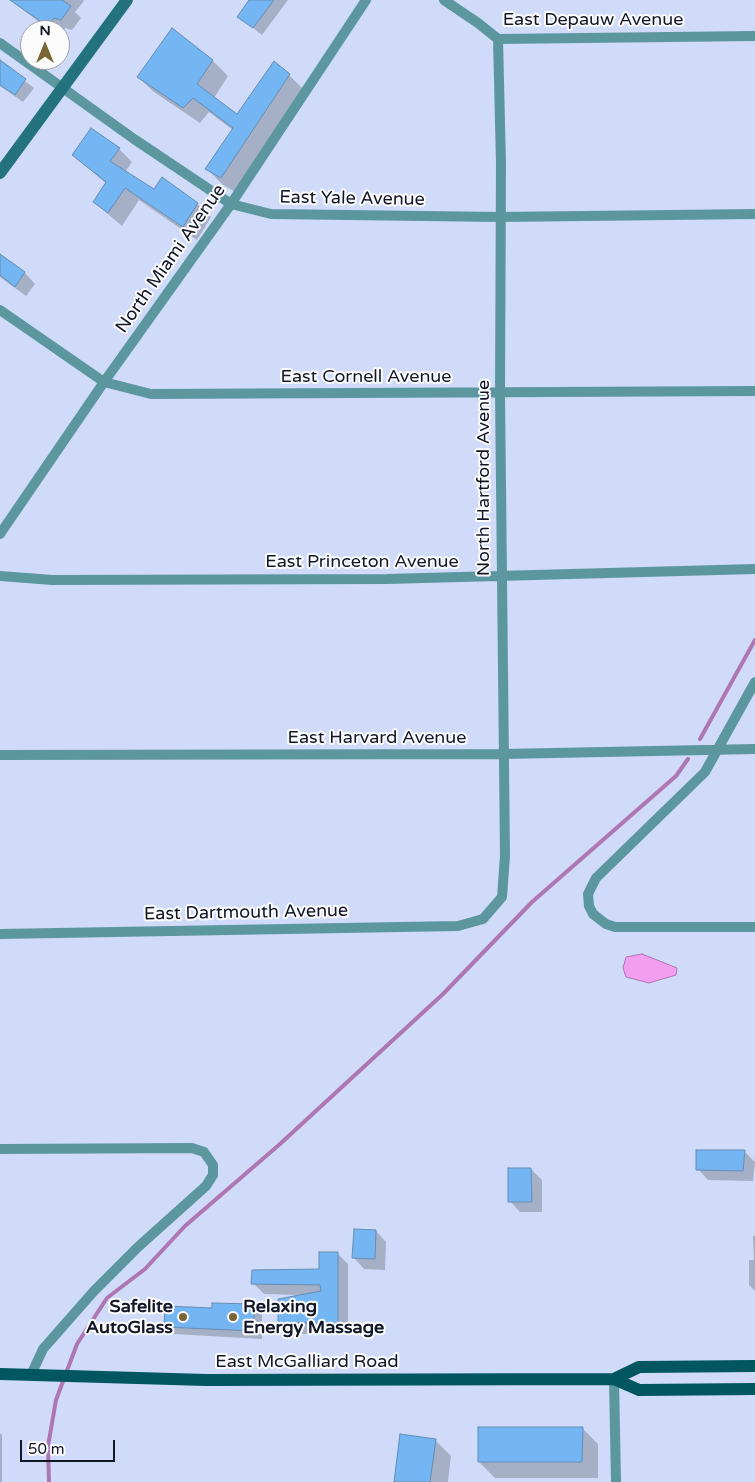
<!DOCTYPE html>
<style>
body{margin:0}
#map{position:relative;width:755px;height:1482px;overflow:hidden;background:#cfdbf8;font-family:"Varela Round",sans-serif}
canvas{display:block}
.north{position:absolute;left:20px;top:20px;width:50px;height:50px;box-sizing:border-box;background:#fcfcfc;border:1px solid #9ea0a7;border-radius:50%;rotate:0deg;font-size:14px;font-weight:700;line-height:20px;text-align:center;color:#111728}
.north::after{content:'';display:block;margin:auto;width:18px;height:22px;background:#7a6635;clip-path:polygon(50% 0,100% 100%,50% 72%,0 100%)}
.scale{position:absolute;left:20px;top:1440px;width:95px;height:22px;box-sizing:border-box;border:2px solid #111728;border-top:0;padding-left:6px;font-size:15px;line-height:18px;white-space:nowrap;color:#111728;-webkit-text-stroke:4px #fcfcfc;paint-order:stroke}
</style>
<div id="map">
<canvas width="755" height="1482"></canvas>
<div class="north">N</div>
<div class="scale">50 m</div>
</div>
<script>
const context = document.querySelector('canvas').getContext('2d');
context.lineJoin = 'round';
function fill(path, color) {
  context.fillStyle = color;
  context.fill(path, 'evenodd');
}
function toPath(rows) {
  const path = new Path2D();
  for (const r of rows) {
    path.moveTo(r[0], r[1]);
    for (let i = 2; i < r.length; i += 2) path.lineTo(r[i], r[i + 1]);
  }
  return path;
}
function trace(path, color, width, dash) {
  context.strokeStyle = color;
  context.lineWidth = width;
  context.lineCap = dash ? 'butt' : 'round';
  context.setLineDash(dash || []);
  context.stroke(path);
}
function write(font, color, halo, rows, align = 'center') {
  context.font = font + ' "Varela Round",sans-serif';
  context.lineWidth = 4;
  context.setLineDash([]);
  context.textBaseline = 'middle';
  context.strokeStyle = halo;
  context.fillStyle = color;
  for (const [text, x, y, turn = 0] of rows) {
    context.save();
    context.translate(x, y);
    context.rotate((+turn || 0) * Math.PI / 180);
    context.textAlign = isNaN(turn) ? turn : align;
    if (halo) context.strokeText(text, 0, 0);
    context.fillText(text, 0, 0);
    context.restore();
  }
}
const water = toPath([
 [642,954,677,968,676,975,649,983,626,977,623,968,626,957,642,954]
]);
const shadow = toPath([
 [10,0,83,0,84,1,75,12,81,18,72,30,65,28,60,34,60,30,50,30],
 [251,0,288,0,262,35,239,17],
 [212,60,228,76,214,98,237,115,289,75,305,91,237,193,223,185,207,169,233,130,209,112,200,123,154,92,138,77],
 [0,62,34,88,23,102,0,86],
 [119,149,132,162,125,172,154,190,197,204,211,217,197,240,139,200,122,226,94,202,107,184,73,155],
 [0,256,25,273,35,284,26,296,0,277],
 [744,1151,755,1162,753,1181,708,1180,698,1169],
 [531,1169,542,1180,542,1212,520,1212,510,1201],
 [376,1231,386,1242,385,1270,364,1269,354,1258],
 [753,1236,755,1236,755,1291,749,1285,749,1260,754,1260],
 [337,1253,348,1264,348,1334,290,1334,279,1323,301,1295,264,1294,253,1283,320,1270],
 [254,1305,262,1313,262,1339,174,1334,166,1326,213,1309],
 [582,1428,598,1444,598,1478,495,1478,479,1462],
 [0,1433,2,1435,2,1482,0,1482],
 [435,1440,451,1456,448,1482,396,1482]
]);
const stream = toPath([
 [700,739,755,640],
 [49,1482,48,1446,56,1400,77,1344,107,1298,145,1269,185,1226,280,1144,443,994,532,902,676,776,688,759]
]);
const building = toPath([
 [10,0,62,0,71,6,61,20,54,18,47,26,10,0],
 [249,0,274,0,253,28,237,17,249,0],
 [172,28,213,60,197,84,237,114,274,61,290,74,221,178,205,169,233,128,193,98,183,108,137,77,172,28],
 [0,60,26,79,15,95,0,85,0,60],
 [91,128,120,148,110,161,154,189,162,177,198,203,183,227,125,188,108,213,93,202,106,182,72,155,91,128],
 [0,254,25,272,15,287,0,275,0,254],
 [696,1150,745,1150,743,1171,696,1170,696,1150],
 [508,1168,531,1168,532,1202,508,1202,508,1168],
 [354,1229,376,1230,375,1259,352,1258,354,1229],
 [319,1252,338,1252,338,1323,278,1323,278,1299,321,1291,320,1285,251,1284,252,1270,319,1269,319,1252],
 [212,1303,254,1304,254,1331,164,1327,165,1306,212,1308,212,1303],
 [478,1427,583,1427,582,1462,478,1462,478,1427],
 [400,1434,436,1439,430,1482,394,1482,400,1434]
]);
const street = toPath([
 [444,0,478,23,498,39,755,36],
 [0,43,134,139,231,204,271,214,499,217,755,214],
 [0,310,104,382,151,394,755,391],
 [0,534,104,382,231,204,366,0],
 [0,576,52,580,387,579,755,569],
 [755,682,705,772,596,878,588,894,589,906,593,914,606,924,615,927,755,927],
 [0,755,503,754,755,749],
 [0,934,458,926,483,919,502,897,505,856,500,393,501,164,498,39],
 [0,1149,192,1148,204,1152,213,1165,213,1175,206,1186,138,1247,94,1291,43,1349,31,1375],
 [614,1379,616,1482]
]);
const secondary = toPath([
 [0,173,127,0]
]);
const primary = toPath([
 [0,1374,206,1380,614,1379,639,1390,755,1389],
 [614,1379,639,1367,755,1366]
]);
const markers = [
 [183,1317,5,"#7a6635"],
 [233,1317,5,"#7a6635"]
];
const streetNames = [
 ["East Depauw Avenue",593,20],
 ["East Yale Avenue",352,199,1],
 ["North Miami Avenue",171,259,-55],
 ["East Cornell Avenue",366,377],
 ["North Hartford Avenue",484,478,-90],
 ["East Princeton Avenue",362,562],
 ["East Harvard Avenue",377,738],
 ["East Dartmouth Avenue",246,913,-1],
 ["East McGalliard Road",307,1362]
];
const poiNames = [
 ["Safelite",173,1307],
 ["AutoGlass",173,1328],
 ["Relaxing",243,1307,"left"],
 ["Energy Massage",243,1328,"left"]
];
fill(water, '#f29fef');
trace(water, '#ae76b3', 1);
fill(shadow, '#0003');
trace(stream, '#ae76b3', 4);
fill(building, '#74b5f3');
trace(building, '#668db2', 1);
trace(street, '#5c97a0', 10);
trace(secondary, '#23727d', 12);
trace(primary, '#015660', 12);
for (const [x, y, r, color] of markers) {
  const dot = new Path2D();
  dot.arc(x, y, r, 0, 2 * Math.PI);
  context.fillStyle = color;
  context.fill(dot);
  trace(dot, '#fcfcfc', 2);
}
write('18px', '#111728', '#fcfcfc', streetNames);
write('bold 18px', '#111728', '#fcfcfc', poiNames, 'right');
</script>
